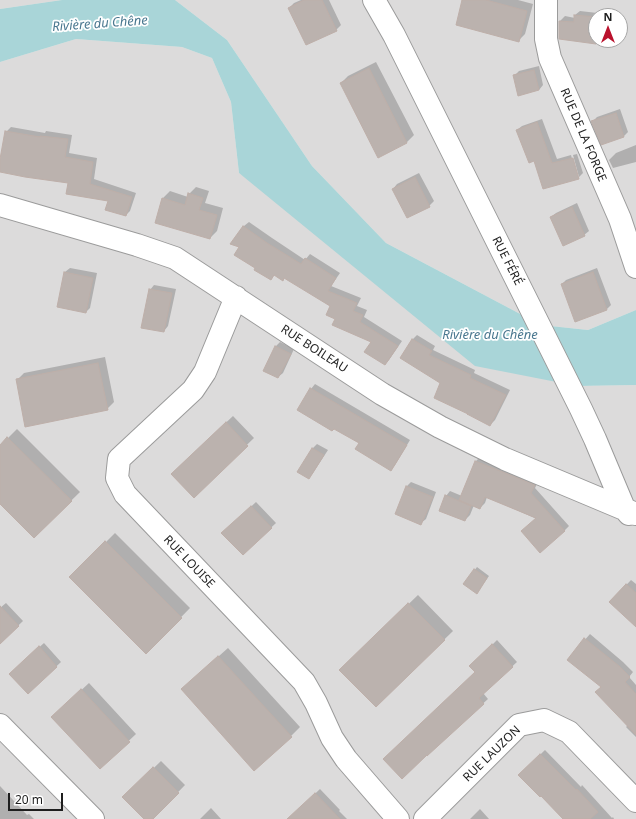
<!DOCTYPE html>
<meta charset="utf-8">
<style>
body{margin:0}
#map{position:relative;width:636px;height:819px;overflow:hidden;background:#eee9e5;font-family:"Noto Sans",sans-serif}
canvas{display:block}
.north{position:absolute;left:588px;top:8px;width:40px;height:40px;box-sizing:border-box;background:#fff;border:1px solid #a5a5a5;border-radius:50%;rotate:0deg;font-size:11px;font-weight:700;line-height:16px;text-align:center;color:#1e1e1e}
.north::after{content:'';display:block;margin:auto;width:14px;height:18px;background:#ba122d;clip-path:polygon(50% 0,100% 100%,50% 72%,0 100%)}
.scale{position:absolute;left:8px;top:793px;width:55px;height:18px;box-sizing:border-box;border:2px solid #1e1e1e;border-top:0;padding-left:5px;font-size:12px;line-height:14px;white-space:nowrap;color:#1e1e1e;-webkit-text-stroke:3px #fff;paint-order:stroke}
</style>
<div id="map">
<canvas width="636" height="819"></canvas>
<div class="north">N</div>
<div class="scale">20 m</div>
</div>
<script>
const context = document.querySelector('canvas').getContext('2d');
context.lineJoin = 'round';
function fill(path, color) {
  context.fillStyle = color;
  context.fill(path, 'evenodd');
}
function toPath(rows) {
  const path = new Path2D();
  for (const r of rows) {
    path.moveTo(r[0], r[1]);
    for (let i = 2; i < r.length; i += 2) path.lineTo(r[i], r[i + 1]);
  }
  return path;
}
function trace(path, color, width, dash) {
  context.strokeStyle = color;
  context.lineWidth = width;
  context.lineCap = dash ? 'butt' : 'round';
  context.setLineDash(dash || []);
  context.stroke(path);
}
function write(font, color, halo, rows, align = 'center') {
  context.font = font + ' "Noto Sans",sans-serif';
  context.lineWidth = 3.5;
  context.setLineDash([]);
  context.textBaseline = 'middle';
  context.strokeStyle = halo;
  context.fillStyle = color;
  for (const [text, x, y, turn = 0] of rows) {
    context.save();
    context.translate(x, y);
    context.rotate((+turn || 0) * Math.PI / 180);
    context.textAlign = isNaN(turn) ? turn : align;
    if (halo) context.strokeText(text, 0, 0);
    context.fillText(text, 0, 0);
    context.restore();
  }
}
const residential = toPath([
 [0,0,62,0,0,9],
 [175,0,636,0,636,310,588,330,541,325,386,243,312,166,227,40],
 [596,16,620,16,620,40,596,40],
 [76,39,182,47,212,58,231,102,239,173,577,386,636,385,636,819,0,819,0,62]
]);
const water = toPath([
 [62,0,175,0,227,40,312,166,386,243,541,325,588,330,636,310,636,385,577,386,475,366,239,173,231,102,212,58,182,47,76,39,0,62,0,9]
]);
const shadow = toPath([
 [301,0,329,0,341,25,336,30,289,8,294,3],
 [464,0,518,0,533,4,525,34,518,41],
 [580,11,606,14,605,16,596,16,596,40,601,40,598,43,560,39,560,21,565,16,575,18,575,15],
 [376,62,414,135,407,142,378,157,341,83,348,76],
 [539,66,543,85,539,90,514,76,519,71],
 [620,109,628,132,623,137,592,122,597,117],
 [542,119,557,159,571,155,577,177,579,177,573,155,577,154,583,173,578,178,535,160,517,130,522,126],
 [11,127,45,133,46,131,72,135,69,153,97,158,94,179,136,193,130,211,126,215,109,200,69,182,0,171,0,164,6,132],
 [636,145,636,162,613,168,609,160,616,153],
 [419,173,434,201,429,206,393,189,397,184],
 [196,187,209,191,205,203,223,208,217,231,210,238,163,198,170,191,188,197,189,194],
 [577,203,589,231,584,235,551,217,556,213],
 [249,222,272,238,305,260,310,254,340,273,331,286,361,298,357,306,367,310,364,317,402,341,389,360,385,364,373,341,336,319,331,306,285,277,283,279,275,274,271,279,256,268,241,246,232,244,244,226],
 [70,268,97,273,90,308,86,312,58,306,65,272],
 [597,268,611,305,607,309,562,284,566,280],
 [154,285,176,289,168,326,164,331,150,290],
 [417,335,435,346,433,350,475,370,474,373,510,390,495,420,490,425,442,383,402,357,413,339],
 [280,342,294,349,283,373,278,377,275,347],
 [105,357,114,402,107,409,17,380,24,373],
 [315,384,410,440,395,465,391,470,360,443,334,428,311,389],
 [233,416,254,438,194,496,179,467],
 [17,429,80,492,34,537,0,503,0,446],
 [317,444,328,450,313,473,308,478,313,448],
 [480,457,539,480,535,488,569,526,564,531,487,497,485,503,480,508,474,505,470,515,465,520,446,496,450,491,462,496,476,461],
 [411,482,436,492,426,519,421,523,407,486],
 [256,502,276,523,243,554,223,533],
 [115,533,190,608,146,653,71,577],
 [477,567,489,576,479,590,464,584],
 [631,580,636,584,636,626,610,602],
 [418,595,453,631,376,706,340,670],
 [6,603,23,621,0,643,0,608],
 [590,634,623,662,633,672,629,677,636,685,636,737,626,727,628,725,602,687,568,659],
 [497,640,517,662,483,693,488,699,427,754,476,672,471,666],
 [44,643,61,662,28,693,15,669],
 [228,648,300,727,291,736,191,681],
 [89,683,136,734,100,768,59,711],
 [545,750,581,787,582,785,612,818,613,817,614,819,565,819,519,775],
 [161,761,185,785,152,819,145,819,124,797],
 [0,786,27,815,29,814,34,819,0,819],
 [320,789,340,810,339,811,347,819,299,819,294,814],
 [211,808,221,819,200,819],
 [480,809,489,819,470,819]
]);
const building = toPath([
 [304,0,322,0,337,31,306,45,288,8,304,0],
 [462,0,486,0,527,11,519,42,456,25,462,0],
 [574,15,596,17,596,44,559,39,559,21,574,22,574,15],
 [369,68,407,143,378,158,340,83,369,68],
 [534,70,539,90,518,96,513,75,534,70],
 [616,113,624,137,601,145,591,121,616,113],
 [537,122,552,163,573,158,579,179,543,189,534,161,529,163,516,130,537,122],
 [5,131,40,137,40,136,68,139,65,157,93,162,90,184,132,197,126,216,105,210,108,201,66,194,68,183,25,177,0,172,0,159,5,131],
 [415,177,430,207,407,218,392,189,415,177],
 [188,193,203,198,199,210,217,215,210,239,155,223,162,198,185,205,188,193],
 [572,207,585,236,563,246,550,217,572,207],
 [243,226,267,243,301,264,305,258,336,278,328,291,357,303,353,311,363,315,360,322,398,346,385,365,364,352,371,342,332,325,335,319,326,315,330,306,284,278,283,281,274,275,271,280,254,270,255,268,234,255,239,247,230,244,243,226],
 [64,272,93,278,86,313,57,307,64,272],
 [593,272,607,310,575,322,561,284,593,272],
 [149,289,172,293,164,332,141,328,149,289],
 [412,339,432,351,429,355,471,375,470,378,506,395,490,426,467,414,468,414,434,398,440,383,400,358,412,339],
 [275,346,291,354,278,378,263,371,275,346],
 [98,363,108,410,25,427,16,379,98,363],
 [310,388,407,445,391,471,355,449,359,443,334,429,332,431,297,410,310,388],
 [226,422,248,446,194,498,171,474,226,422],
 [7,437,72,501,34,538,0,504,0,445,7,437],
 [312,448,324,455,309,479,297,472,312,448],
 [475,461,535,485,531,493,565,531,540,553,521,531,536,518,485,497,480,509,459,500,475,461],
 [406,486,433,497,421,525,395,514,406,486],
 [445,495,471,506,465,521,439,511,445,495],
 [251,506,272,528,243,555,221,533,251,506],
 [105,541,182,618,146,654,69,577,105,541],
 [474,569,487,578,477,594,463,584,474,569],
 [626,584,636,593,636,627,609,602,626,584],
 [408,603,445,640,376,707,339,670,408,603],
 [0,606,19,626,0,644,0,606],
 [584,638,619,666,630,677,625,682,636,694,636,735,595,692,601,687,567,660,584,638],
 [492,644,513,667,479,698,484,704,427,756,427,755,402,779,383,759,475,672,469,666,492,644],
 [39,646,57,667,28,694,9,674,39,646],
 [218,656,292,737,254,771,181,689,218,656],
 [81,689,130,742,100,769,51,717,81,689],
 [540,754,576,790,577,789,598,812,590,819,563,819,541,796,540,797,518,775,540,754],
 [153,767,179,793,153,819,144,819,122,797,153,767],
 [315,793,340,819,287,819,315,793]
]);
const minor = toPath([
 [374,0,394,35,581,409,595,439,624,508,629,514],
 [546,0,546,39,550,58,620,219,636,267],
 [0,205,137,245,175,258,382,394,440,427,505,459,636,514],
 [236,297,205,372,193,390,119,459,117,478,125,494,304,682,316,703,332,738,346,759,398,819],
 [0,725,93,819],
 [425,819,519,725,544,720,569,732,636,801]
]);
const streetNames = [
 ["RUE DE LA FORGE",583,135,67],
 ["RUE FÉRÉ",507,261,63],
 ["RUE BOILEAU",314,349,33],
 ["RUE LOUISE",189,562,46],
 ["RUE LAUZON",492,754,-44]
];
const waterNames = [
 ["Rivière du Chêne",100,24,-4],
 ["Rivière du Chêne",490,335]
];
fill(residential, '#dcdbdb');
fill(water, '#a9d5d8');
fill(shadow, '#0003');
fill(building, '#bbb2ae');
trace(building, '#beafa9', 1);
trace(minor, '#9b9b9b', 24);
trace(minor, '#fff', 22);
write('12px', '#1e1e1e', '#fff', streetNames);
write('italic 13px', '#49778f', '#fff', waterNames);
</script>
